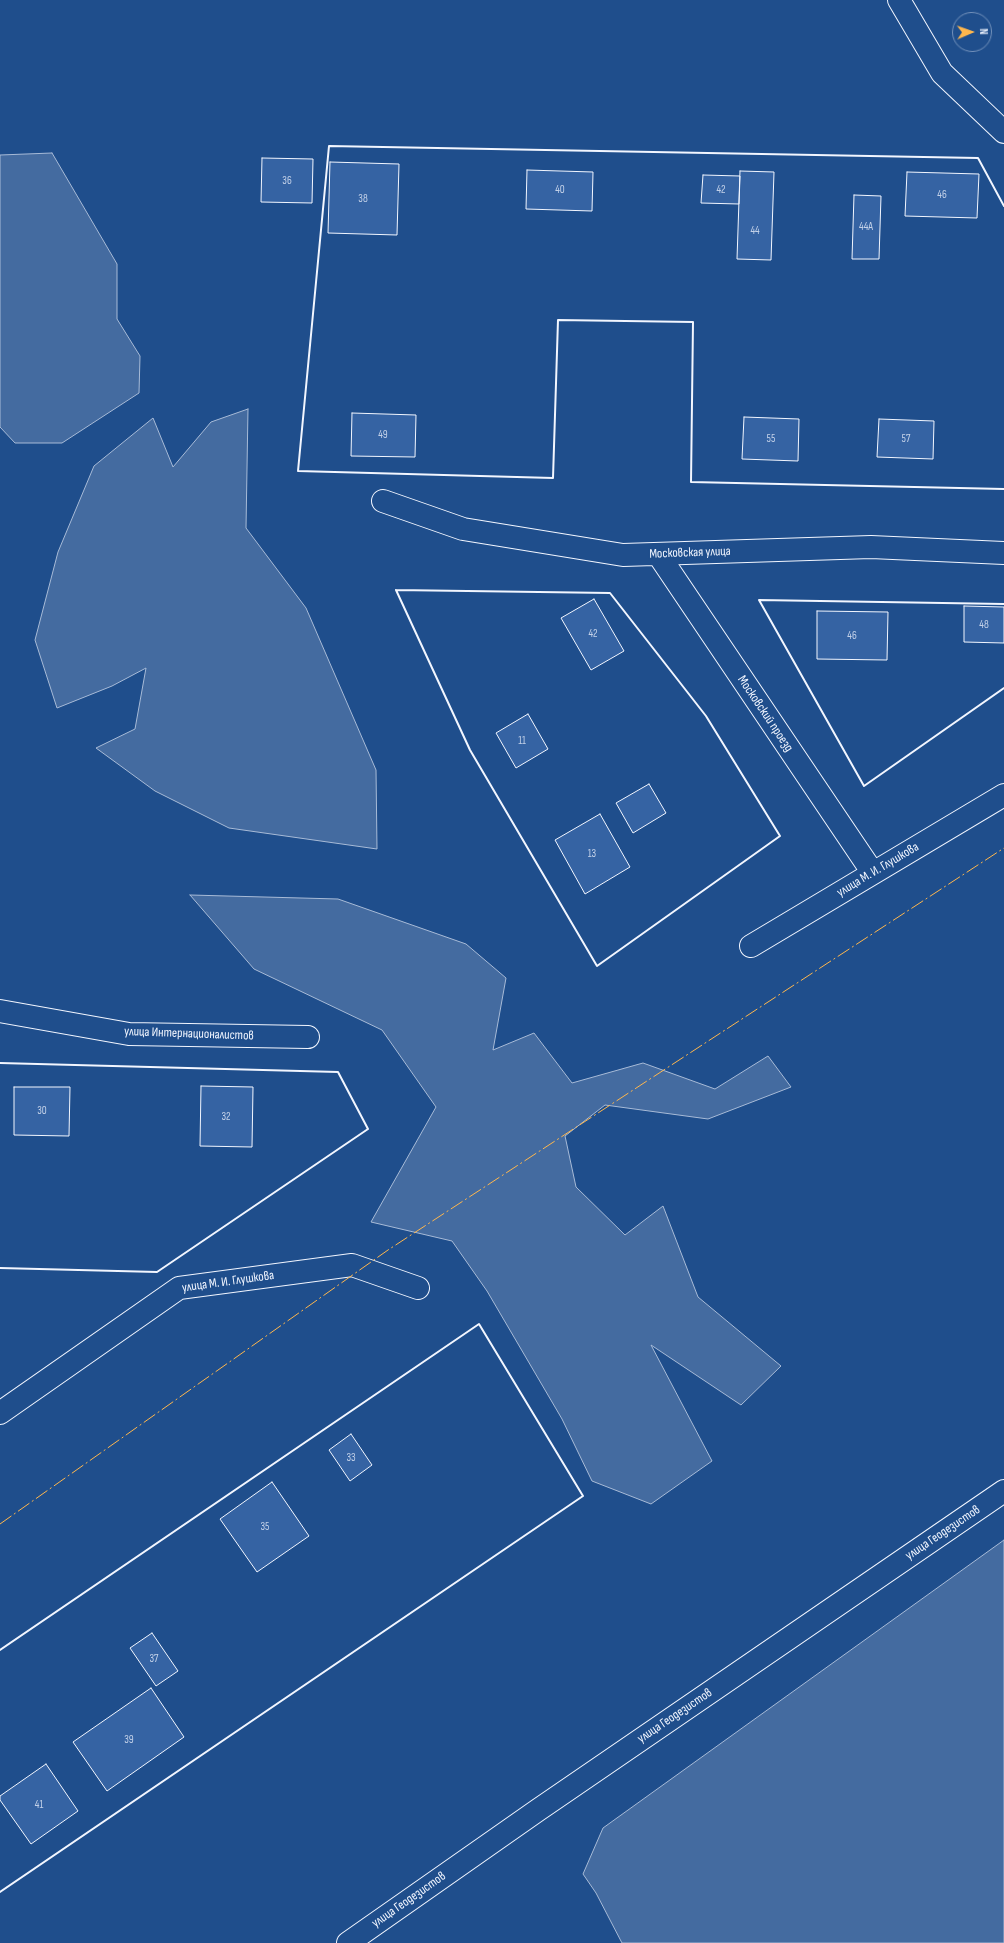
<!DOCTYPE html>
<meta charset="utf-8">
<style>
body{margin:0}
#map{position:relative;width:1004px;height:1943px;overflow:hidden;background:#1f4e8c;font-family:"Sofia Sans Condensed",sans-serif}
canvas{display:block}
.north{position:absolute;left:952px;top:12px;width:40px;height:40px;box-sizing:border-box;background:#1f4e8c;border:1px solid #7391ba;border-radius:50%;rotate:88deg;font-size:11px;font-weight:700;line-height:16px;text-align:center;color:#f2f6ff}
.north::after{content:'';display:block;margin:auto;width:14px;height:18px;background:#ffb74d;clip-path:polygon(50% 0,100% 100%,50% 72%,0 100%)}
</style>
<div id="map">
<canvas width="1004" height="1943"></canvas>
<div class="north">N</div>
</div>
<script>
const context = document.querySelector('canvas').getContext('2d');
context.lineJoin = 'round';
function fill(path, color) {
  context.fillStyle = color;
  context.fill(path, 'evenodd');
}
function toPath(rows) {
  const path = new Path2D();
  for (const r of rows) {
    path.moveTo(r[0], r[1]);
    for (let i = 2; i < r.length; i += 2) path.lineTo(r[i], r[i + 1]);
  }
  return path;
}
function trace(path, color, width, dash) {
  context.strokeStyle = color;
  context.lineWidth = width;
  context.lineCap = dash ? 'butt' : 'round';
  context.setLineDash(dash || []);
  context.stroke(path);
}
function write(font, color, halo, rows, align = 'center') {
  context.font = font + ' "Sofia Sans Condensed",sans-serif';
  context.lineWidth = 3;
  context.setLineDash([]);
  context.textBaseline = 'middle';
  context.strokeStyle = halo;
  context.fillStyle = color;
  for (const [text, x, y, turn = 0] of rows) {
    context.save();
    context.translate(x, y);
    context.rotate((+turn || 0) * Math.PI / 180);
    context.textAlign = isNaN(turn) ? turn : align;
    if (halo) context.strokeText(text, 0, 0);
    context.fillText(text, 0, 0);
    context.restore();
  }
}
const water = toPath([
 [52,153,117,264,117,319,140,356,139,393,62,443,15,443,0,427,0,155,52,153],
 [248,409,246,528,306,608,376,770,377,849,229,828,155,791,96,748,135,729,146,668,112,686,57,708,35,640,58,552,94,466,153,418,173,467,211,422,248,409],
 [190,895,338,899,466,944,506,978,493,1050,534,1033,572,1083,643,1063,715,1089,768,1056,791,1087,708,1119,605,1105,565,1136,576,1187,625,1235,663,1206,698,1297,781,1366,741,1405,651,1345,712,1461,651,1504,592,1481,562,1419,487,1291,452,1241,371,1222,436,1107,382,1030,254,969,190,895],
 [1004,1540,1004,1943,622,1943,596,1893,583,1874,603,1828,1004,1540]
]);
const building = toPath([
 [262,158,313,159,312,203,261,202,262,158],
 [330,162,399,164,397,235,328,233,330,162],
 [527,170,593,172,592,211,526,209,527,170],
 [740,171,774,172,771,260,737,259,740,171],
 [907,172,979,174,977,218,905,216,907,172],
 [703,175,740,176,739,204,701,203,703,175],
 [854,195,881,196,879,259,852,259,854,195],
 [352,413,416,415,415,457,351,456,352,413],
 [744,417,799,419,798,461,742,459,744,417],
 [879,419,934,421,933,459,877,457,879,419],
 [594,599,624,651,591,670,561,618,594,599],
 [964,606,1004,607,1004,643,964,642,964,606],
 [817,611,888,612,887,660,817,659,817,611],
 [528,714,548,749,516,768,496,733,528,714],
 [649,784,666,813,633,833,616,803,649,784],
 [600,814,630,867,585,894,555,840,600,814],
 [201,1086,253,1087,252,1147,200,1146,201,1086],
 [14,1087,70,1087,69,1136,14,1135,14,1087],
 [351,1434,372,1465,350,1481,329,1450,351,1434],
 [272,1482,309,1536,257,1572,220,1519,272,1482],
 [152,1633,178,1671,156,1686,130,1648,152,1633],
 [151,1688,184,1737,107,1791,73,1742,151,1688],
 [46,1764,78,1811,31,1844,0,1800,0,1796,46,1764]
]);
const minor = toPath([
 [899,0,942,73,1004,132],
 [383,501,463,529,623,555,871,547,1004,553],
 [658,554,873,873],
 [751,946,1004,795],
 [0,1011,129,1034,308,1037],
 [0,1413,179,1288,352,1265,418,1288]
]);
const primary = toPath([
 [348,1943,538,1810,1004,1491]
]);
const wall = toPath([
 [1004,206,978,158,329,146,298,471,553,478,558,320,693,322,691,482,1004,489],
 [396,590,610,593,706,716,780,836,597,966,470,750,396,590],
 [1004,604,759,600,864,786,1004,688],
 [0,1063,338,1072,368,1129,157,1272,0,1268],
 [0,1650,479,1324,583,1496,0,1892]
]);
const power = toPath([
 [0,1524,388,1250,1004,848]
]);
const numberNames = [
 ["36",287,181],
 ["40",560,190],
 ["42",721,190],
 ["46",942,195],
 ["38",363,199],
 ["44А",866,227],
 ["44",755,231],
 ["49",383,435],
 ["55",771,439],
 ["57",906,439],
 ["48",984,625],
 ["42",593,634],
 ["46",852,636],
 ["11",522,741],
 ["13",592,854],
 ["30",42,1111],
 ["32",226,1117],
 ["33",351,1458],
 ["35",265,1527],
 ["37",154,1659],
 ["39",129,1740],
 ["41",39,1805]
];
const streetNames = [
 ["Московская улица",690,553,-2],
 ["Московский проезд",765,714,56],
 ["улица М. И. Глушкова",878,870,-31],
 ["улица Интернационалистов",189,1034,2],
 ["улица М. И. Глушкова",228,1282,-8],
 ["улица Геодезистов",943,1533,-34],
 ["улица Геодезистов",675,1716,-34],
 ["улица Геодезистов",409,1900,-35]
];
fill(water, '#446ba0');
trace(water, '#a8bbd7', 1);
fill(building, '#3563a3');
trace(building, '#f2f6ff', 1);
trace(minor, '#f2f6ff', 24);
trace(primary, '#f2f6ff', 24);
trace(minor, '#1f4e8c', 22);
trace(primary, '#1f4e8c', 22);
trace(wall, '#f2f6ff', 2);
trace(power, '#ffb74d', 1, [14, 3, 2, 3]);
write('11px', '#c3d1e8', null, numberNames);
write('13px', '#f2f6ff', '#1f4e8c', streetNames);
</script>
